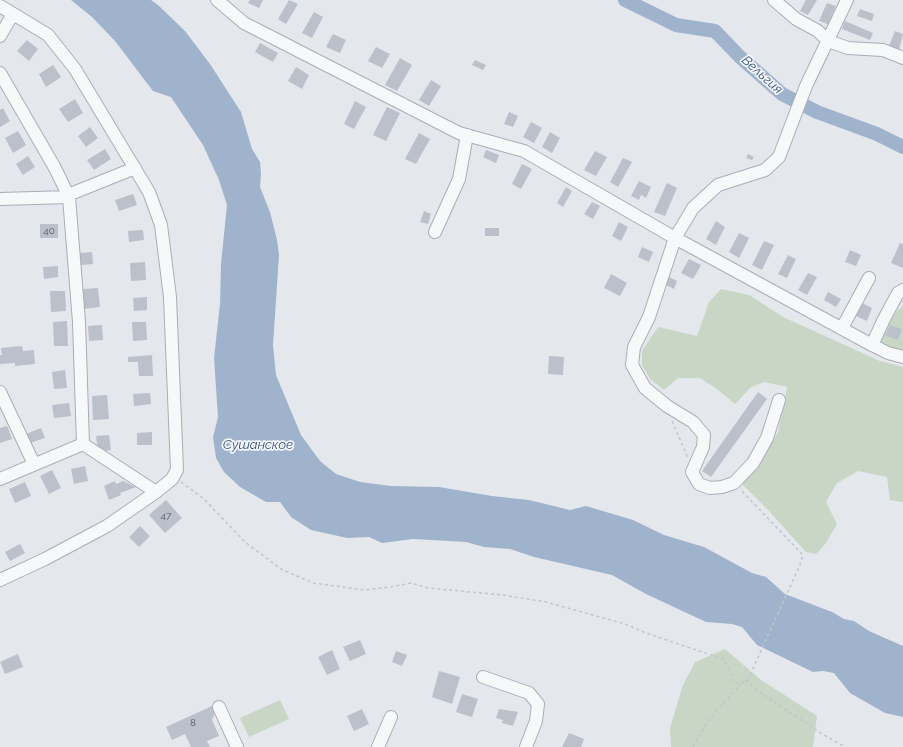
<!DOCTYPE html>
<meta charset="utf-8">
<style>
body{margin:0}
canvas{display:block;background:#e4e7ec}
</style>
<canvas width="903" height="747"></canvas>
<script>
const context = document.querySelector('canvas').getContext('2d');
context.lineJoin = 'round';
function fill(path, color) {
  context.fillStyle = color;
  context.fill(path, 'evenodd');
}
function toPath(rows) {
  const path = new Path2D();
  for (const r of rows) {
    path.moveTo(r[0], r[1]);
    for (let i = 2; i < r.length; i += 2) path.lineTo(r[i], r[i + 1]);
  }
  return path;
}
function trace(path, color, width, dash) {
  context.strokeStyle = color;
  context.lineWidth = width;
  context.lineCap = dash ? 'butt' : 'round';
  context.setLineDash(dash || []);
  context.stroke(path);
}
function write(font, color, halo, rows, align = 'center') {
  context.font = font + ' Raleway,sans-serif';
  context.lineWidth = 3.5;
  context.setLineDash([]);
  context.textBaseline = 'middle';
  context.strokeStyle = halo;
  context.fillStyle = color;
  for (const [text, x, y, turn = 0] of rows) {
    context.save();
    context.translate(x, y);
    context.rotate((+turn || 0) * Math.PI / 180);
    context.textAlign = isNaN(turn) ? turn : align;
    if (halo) context.strokeText(text, 0, 0);
    context.fillText(text, 0, 0);
    context.restore();
  }
}
const green = toPath([
 [721,289,749,295,783,317,880,361,903,367,903,502,890,500,887,477,858,471,837,483,826,502,837,524,826,543,816,554,806,552,768,510,740,482,760,462,778,432,787,387,764,382,751,387,735,404,717,389,700,378,678,378,664,390,650,379,642,365,642,351,658,327,697,336,709,302],
 [903,306,903,352,889,347,879,340,896,312],
 [725,649,761,680,817,716,813,747,671,747,670,728,683,685,695,662],
 [280,700,289,719,249,737,240,718]
]);
const water = toPath([
 [71,0,151,0,158,5,185,31,210,64,241,112,252,149,260,162,261,173,260,187,270,212,277,240,279,255,273,345,276,375,301,435,320,461,336,474,360,482,391,486,439,487,492,496,529,500,570,510,586,506,633,520,664,535,704,547,752,573,766,577,785,594,832,612,844,619,854,621,869,631,903,646,903,717,885,713,850,693,834,673,823,671,813,672,757,645,742,627,732,624,706,622,646,594,612,575,534,557,510,549,484,547,466,542,413,539,382,543,369,537,347,538,311,530,291,517,280,502,266,502,240,487,224,472,216,458,213,437,218,417,214,358,220,304,221,264,227,205,219,180,203,145,171,97,153,91,115,41,92,17]
]);
const river = toPath([
 [625,0,676,25,715,31,740,57,782,94,817,112,877,134,903,147]
]);
const building = toPath([
 [250,0,263,0,259,8,248,3],
 [289,0,298,4,286,24,278,19],
 [806,0,817,0,808,15,800,11],
 [827,3,836,6,828,24,819,21],
 [860,9,874,14,872,21,857,16],
 [314,12,323,17,312,38,302,33],
 [845,21,873,33,870,40,842,29],
 [895,31,903,34,899,50,889,46],
 [333,34,346,40,340,53,326,47],
 [27,40,38,49,29,61,17,51],
 [260,43,278,53,273,62,255,52],
 [376,47,390,54,382,68,368,61],
 [400,58,412,65,397,91,385,85],
 [475,60,486,65,483,70,472,65],
 [53,65,61,77,46,87,39,74],
 [296,67,309,75,302,89,288,81],
 [431,80,441,86,429,106,419,100],
 [75,99,83,113,68,122,59,109],
 [355,101,366,107,354,129,344,124],
 [387,107,400,113,386,141,373,135],
 [3,108,10,121,0,127,0,110],
 [509,112,518,116,513,127,504,124],
 [531,122,542,128,534,143,523,137],
 [90,127,98,138,86,147,78,136],
 [18,131,26,145,13,153,5,138],
 [550,132,560,138,552,153,542,147],
 [419,133,430,139,416,164,405,159],
 [105,149,111,159,94,170,87,160],
 [486,150,499,155,496,163,483,157],
 [595,151,607,157,596,176,584,170],
 [748,154,754,157,752,160,746,158],
 [28,156,35,167,23,175,16,164],
 [623,158,632,162,618,187,610,182],
 [522,164,532,169,521,189,512,184],
 [639,181,651,187,646,198,641,195,639,200,631,196],
 [667,183,677,188,665,216,654,212],
 [566,187,572,191,563,207,557,203],
 [133,194,137,205,119,211,115,200],
 [592,202,600,206,593,219,584,214],
 [424,211,431,214,428,224,420,222],
 [716,221,725,227,716,245,706,239],
 [619,222,628,227,621,241,612,236],
 [40,224,58,224,58,238,40,238],
 [485,228,499,228,499,236,485,236],
 [143,230,144,240,129,242,128,231],
 [739,233,749,238,739,258,729,252],
 [764,241,774,245,762,270,752,265],
 [900,243,903,244,903,268,891,263],
 [642,247,653,252,649,262,638,257],
 [850,250,861,255,856,266,845,262],
 [92,252,93,264,81,265,80,253],
 [788,255,796,259,787,278,778,274],
 [689,259,701,265,693,279,681,273],
 [145,262,146,280,131,281,130,263],
 [58,266,58,277,44,279,43,267],
 [808,273,817,277,807,295,798,290],
 [611,274,627,283,620,296,604,288],
 [669,277,677,281,674,289,666,285],
 [98,288,100,307,84,309,83,289],
 [50,291,65,291,66,311,51,312],
 [828,292,841,299,836,307,824,300],
 [147,297,147,310,134,311,133,298],
 [862,303,872,308,867,321,856,316],
 [67,321,68,346,54,346,53,322],
 [132,322,146,322,147,340,133,341],
 [102,325,103,340,89,341,88,326],
 [890,325,902,329,898,340,886,336],
 [22,346,23,351,34,350,35,364,15,366,15,363,0,364,0,355,2,355,1,348],
 [152,355,153,376,139,376,138,362,128,362,128,357],
 [549,356,564,357,563,375,548,374],
 [65,370,67,388,54,389,52,372],
 [758,392,767,399,711,477,702,471],
 [150,393,151,404,134,406,133,394],
 [107,395,109,419,93,420,92,396],
 [69,403,71,416,54,418,52,405],
 [7,426,12,439,0,443,0,428],
 [41,428,45,438,30,443,26,434],
 [152,432,152,445,137,445,137,433],
 [109,435,111,450,98,452,96,436],
 [85,466,88,481,74,484,71,469],
 [52,470,61,488,49,494,40,476],
 [115,481,116,484,123,481,136,487,120,493,121,495,109,500,104,486],
 [25,482,31,496,15,503,9,489],
 [166,500,182,518,165,533,149,515],
 [140,526,150,536,139,547,129,537],
 [20,544,25,553,10,561,5,552],
 [360,640,366,654,350,661,343,647],
 [332,650,340,669,327,675,318,657],
 [396,651,407,655,402,666,392,662],
 [18,654,23,667,5,674,0,662],
 [439,671,460,677,452,704,432,697],
 [462,694,478,699,472,717,456,712],
 [212,706,215,713,212,720,219,736,207,741,210,747,191,747,185,734,172,740,166,727],
 [362,709,369,724,354,731,347,716],
 [499,709,518,712,513,726,502,723,503,720,496,718],
 [569,733,584,739,581,747,562,747]
]);
const path = toPath([
 [672,421,688,458],
 [181,482,203,498,245,542,281,569,313,583,365,590,390,587,411,583,428,588,503,595,546,602,625,624,646,633,723,659,728,667,734,683,742,683,749,677,800,565,803,555,741,490],
 [746,680,755,689,819,732,845,747],
 [693,747,710,718,742,683]
]);
const minor = toPath([
 [217,0,244,23,459,133,524,151,675,238,872,345,888,353,903,357],
 [774,0,796,19,818,31,828,41,848,48,883,50,903,58],
 [0,6,48,35,75,69,149,192,161,225,170,297,177,470,172,479,156,492,107,526,45,559,0,580],
 [0,36,13,14],
 [0,73,55,168,69,197,79,322,83,444,0,479],
 [68,195,135,168],
 [0,199,69,197],
 [435,232,459,179,467,135],
 [842,328,869,278],
 [872,345,884,319,898,293,903,290],
 [0,392,34,464],
 [779,400,767,438,753,463,734,483,722,487,710,488,699,484,692,472,703,447,704,435,693,422,667,406,645,388,632,365,634,347,649,317,675,238,693,208,718,185,765,170,779,157,806,86,847,0],
 [83,444,156,492],
 [483,677,529,693,538,704,536,721,526,747],
 [219,707,237,747],
 [378,747,391,717]
]);
const numberNames = [
 ["40",49,231],
 ["47",166,516],
 ["8",193,723]
];
const waterNames = [
 ["Вельгия",762,75,42],
 ["Сушанское",258,445]
];
fill(green, '#c9d6c5');
fill(water, '#9fb4cc');
trace(river, '#9fb4cc', 14);
fill(building, '#bbc0ca');
trace(minor, '#a9aeb7', 14);
trace(path, '#c2c5cb', 1.5, [3, 3]);
trace(minor, '#f7f8fa', 12);
write('10px', '#4f5766', null, numberNames);
write('italic 13px', '#34527a', '#f4f6f9', waterNames);
</script>
